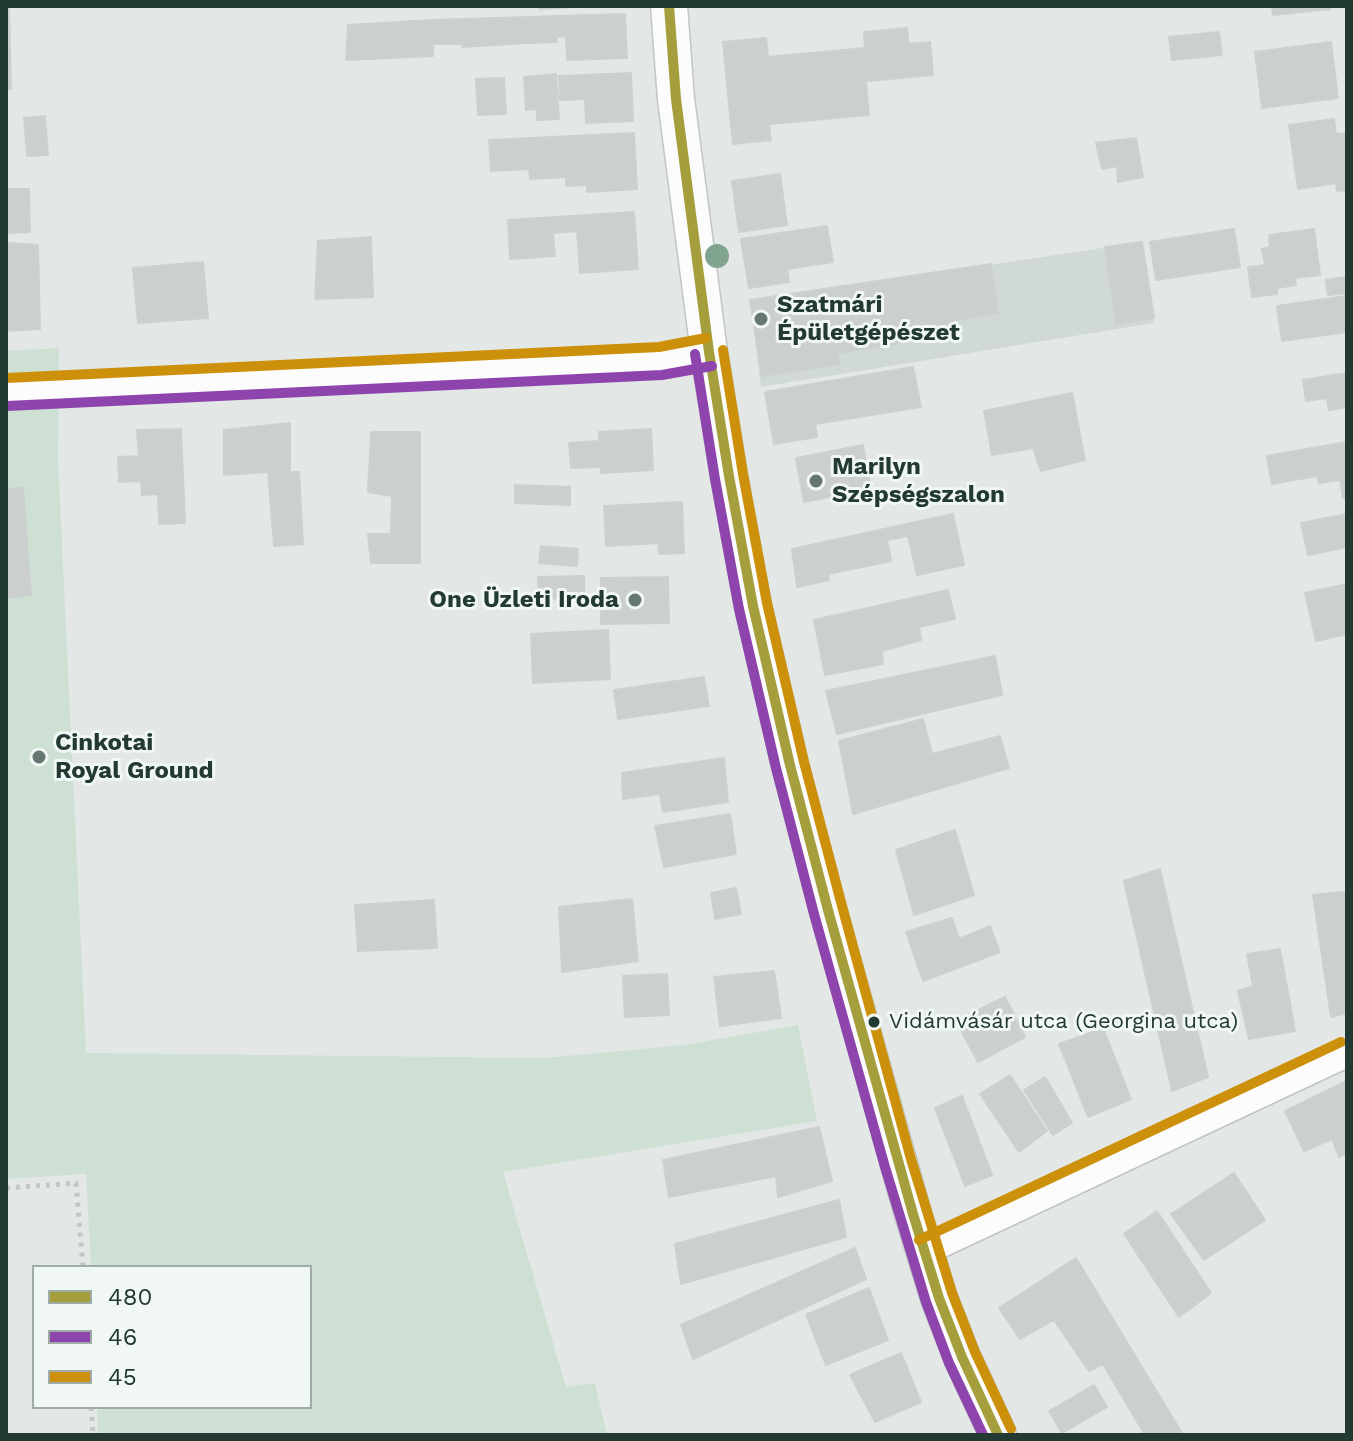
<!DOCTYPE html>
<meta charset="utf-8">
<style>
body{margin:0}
#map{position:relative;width:1353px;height:1441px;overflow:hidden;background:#e3e8e6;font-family:"Work Sans",sans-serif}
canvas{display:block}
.frame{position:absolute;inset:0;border:8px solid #233934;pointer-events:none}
.legend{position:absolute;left:32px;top:1265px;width:280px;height:144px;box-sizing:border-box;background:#f1f7f4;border:2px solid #9faba7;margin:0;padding:10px 14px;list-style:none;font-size:24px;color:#233934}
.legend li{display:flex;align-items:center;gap:16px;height:40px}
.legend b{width:40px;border:2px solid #9faba7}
</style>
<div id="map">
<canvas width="1353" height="1441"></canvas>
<div class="frame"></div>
<ul class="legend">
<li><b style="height:10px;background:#a59e3d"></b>480</li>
<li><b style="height:10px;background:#8e44ad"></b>46</li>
<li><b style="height:10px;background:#cd900a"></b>45</li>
</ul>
</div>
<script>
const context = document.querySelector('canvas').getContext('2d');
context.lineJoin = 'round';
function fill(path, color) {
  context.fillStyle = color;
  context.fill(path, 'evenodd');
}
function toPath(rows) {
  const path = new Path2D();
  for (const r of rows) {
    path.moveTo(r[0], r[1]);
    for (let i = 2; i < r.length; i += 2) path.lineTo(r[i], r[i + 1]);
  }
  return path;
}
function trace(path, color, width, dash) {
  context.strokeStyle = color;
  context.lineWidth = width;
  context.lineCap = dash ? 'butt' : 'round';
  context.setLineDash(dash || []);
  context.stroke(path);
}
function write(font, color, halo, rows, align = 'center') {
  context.font = font + ' "Work Sans",sans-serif';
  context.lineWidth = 6;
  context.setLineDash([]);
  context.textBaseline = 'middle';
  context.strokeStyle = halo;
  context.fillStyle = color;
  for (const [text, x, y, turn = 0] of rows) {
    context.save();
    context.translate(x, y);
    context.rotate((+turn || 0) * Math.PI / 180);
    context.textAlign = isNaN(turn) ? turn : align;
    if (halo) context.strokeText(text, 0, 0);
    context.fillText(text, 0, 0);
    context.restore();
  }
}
const built = toPath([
 [1142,242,1154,323,761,387,750,301]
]);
const green = toPath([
 [59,348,58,458,86,1053,545,1058,684,1045,798,1025,817,1121,503,1172,566,1387,595,1383,607,1435,98,1435,97,1407,310,1407,310,1267,91,1267,86,1174,6,1179,6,351]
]);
const building = toPath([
 [539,6,589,6,540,9,539,6],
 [1272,6,1329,6,1330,9,1273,15,1272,6],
 [6,8,9,8,11,89,6,89,6,8],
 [625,14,627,58,567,60,566,36,557,37,557,42,527,43,526,17,625,14],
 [526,17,527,43,463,47,462,44,433,44,432,20,526,17],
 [432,20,433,56,346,60,348,25,432,20],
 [907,28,909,44,930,42,933,75,728,94,723,42,766,38,768,57,865,48,864,32,907,28],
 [1219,32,1222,55,1172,60,1169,37,1219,32],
 [1331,42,1338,98,1262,108,1255,52,1331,42],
 [631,73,633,121,586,123,585,99,560,100,559,76,631,73],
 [556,74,559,119,537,120,537,109,526,110,524,77,556,74],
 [504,78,506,114,478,115,476,79,504,78],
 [866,83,869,115,769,124,771,140,733,144,728,95,866,83],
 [45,116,48,155,27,156,24,118,45,116],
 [1334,119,1336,134,1347,133,1347,190,1337,191,1336,183,1298,189,1289,125,1334,119],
 [634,133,637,189,587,192,587,185,566,186,566,177,530,179,529,169,491,171,489,140,634,133],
 [1136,138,1143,177,1118,182,1117,166,1102,169,1096,143,1136,138],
 [780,174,787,225,739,232,732,181,780,174],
 [6,189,29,189,30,232,6,233,6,189],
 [634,212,638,269,580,273,577,231,553,233,555,256,510,259,508,220,634,212],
 [827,226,833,262,787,269,789,282,749,288,741,239,827,226],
 [1234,229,1240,267,1156,280,1150,242,1234,229],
 [1314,229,1320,275,1295,278,1296,285,1277,288,1277,294,1252,297,1248,267,1265,265,1262,249,1270,247,1269,235,1314,229],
 [371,237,373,297,315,299,318,241,371,237],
 [1142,242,1154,318,1116,324,1105,247,1142,242],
 [6,243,38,245,40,329,6,331,6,243],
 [203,262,208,318,138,323,133,268,203,262],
 [991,264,998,313,956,320,958,334,838,353,839,364,762,376,750,300,991,264],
 [1347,277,1347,293,1328,295,1326,280,1347,277],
 [1347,296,1347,332,1282,341,1277,306,1347,296],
 [913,367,921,407,815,424,817,437,774,444,765,392,913,367],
 [1347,373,1347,407,1329,410,1327,398,1306,401,1303,380,1347,373],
 [1072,393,1085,460,1041,471,1033,448,992,455,984,411,1072,393],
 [290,423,290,472,299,472,303,544,274,546,268,472,224,475,224,430,290,423],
 [181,429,185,523,159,524,158,494,142,495,141,481,119,482,118,457,139,456,137,430,181,429],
 [651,429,653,470,601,473,601,467,571,468,569,443,599,441,599,432,651,429],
 [371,432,420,432,420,563,371,563,368,534,391,534,392,496,368,492,371,432],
 [1347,442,1347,498,1343,498,1340,480,1319,483,1317,476,1272,484,1267,456,1347,442],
 [863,445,871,489,804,502,796,458,863,445],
 [515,485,570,487,570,505,515,503,515,485],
 [23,488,31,595,6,598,6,489,23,488],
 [682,502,684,553,659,554,658,543,606,546,604,506,682,502],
 [953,514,964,565,917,575,908,536,887,540,891,561,828,574,829,580,797,587,792,549,953,514],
 [1347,514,1347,547,1308,555,1301,523,1347,514],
 [541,546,578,549,577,566,539,563,541,546],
 [584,576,584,598,539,599,538,577,584,576],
 [668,577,669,623,601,624,601,578,668,577],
 [1347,584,1347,634,1316,641,1305,593,1347,584],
 [948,590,955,619,919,627,921,640,882,651,883,664,825,675,814,620,948,590],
 [608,630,610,679,533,683,531,634,608,630],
 [995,656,1002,695,837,734,826,691,995,656],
 [704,677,709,706,618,719,614,690,704,677],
 [923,719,932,754,846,777,839,741,923,719],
 [1000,736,1009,768,853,814,846,777,1000,736],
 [724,758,728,802,663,812,660,794,623,799,622,773,724,758],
 [730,814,736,854,664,867,655,826,730,814],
 [955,830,974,895,914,915,896,850,955,830],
 [1160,869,1208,1077,1172,1091,1124,881,1160,869],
 [736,888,741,914,715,919,711,893,736,888],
 [1344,892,1347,915,1347,1013,1331,1017,1313,895,1344,892],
 [632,899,638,961,562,972,559,907,632,899],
 [434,900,437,948,358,951,355,905,434,900],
 [952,918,959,939,990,926,1000,952,923,981,906,932,952,918],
 [1280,949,1295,1031,1249,1039,1238,991,1253,986,1247,954,1280,949],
 [774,971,781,1018,720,1026,714,977,774,971],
 [667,974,669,1015,625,1017,623,976,667,974],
 [1005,997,1025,1037,978,1062,956,1021,1005,997],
 [1103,1028,1131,1099,1088,1117,1059,1044,1103,1028],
 [1010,1075,1047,1131,1019,1152,980,1094,1010,1075],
 [1045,1077,1072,1123,1053,1135,1024,1090,1045,1077],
 [1347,1081,1347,1153,1339,1157,1332,1139,1304,1151,1285,1111,1347,1081],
 [962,1096,992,1175,965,1186,935,1108,962,1096],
 [819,1127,832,1181,778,1197,776,1176,669,1197,663,1160,819,1127],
 [1234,1173,1265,1220,1204,1260,1171,1214,1234,1173],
 [839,1200,846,1237,681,1284,675,1244,839,1200],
 [1157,1211,1211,1293,1179,1317,1124,1234,1157,1211],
 [855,1248,866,1279,693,1359,681,1325,855,1248],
 [1076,1258,1183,1435,1145,1435,1103,1364,1089,1371,1054,1320,1020,1339,999,1308,1076,1258],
 [869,1288,888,1340,826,1365,806,1315,869,1288],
 [901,1353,921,1402,875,1422,850,1375,901,1353],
 [1094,1385,1107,1407,1062,1433,1049,1411,1094,1385]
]);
const path = toPath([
 [6,1188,76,1183,83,1267],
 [91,1407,93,1435]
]);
const minor = toPath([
 [925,1253,1347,1055]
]);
const tertiary = toPath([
 [6,392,661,361,709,352]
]);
const secondary = toPath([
 [669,6,676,99,709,352,729,476,753,606,790,765,828,910,913,1214,939,1298,962,1357,998,1435]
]);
const bus1 = toPath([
 [669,6,676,99,709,352,729,476,753,606,790,765,828,910,913,1214,939,1298,962,1357,998,1435]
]);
const bus2 = toPath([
 [695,354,715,479,739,609,776,768,814,914,885,1167,926,1302,949,1363,983,1435],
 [7,406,662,375,712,366]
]);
const bus3 = toPath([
 [723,350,743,474,767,603,804,762,842,906,911,1159,952,1293,975,1352,1011,1429],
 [6,378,659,347,706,338],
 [919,1240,1341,1042]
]);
const trees = [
 [717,256]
];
const markers = [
 [761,319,8,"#667672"],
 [816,481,8,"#667672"],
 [635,600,8,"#667672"],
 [39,757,8,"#667672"],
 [874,1022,7,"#233934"]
];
const busNames = [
 ["Vidámvásár utca (Georgina utca)",889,1022]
];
const poiNames = [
 ["Szatmári",777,305],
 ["Épületgépészet",777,333],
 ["Marilyn",832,467],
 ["Szépségszalon",832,495],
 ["One Üzleti Iroda",619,600,"right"],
 ["Cinkotai",55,743],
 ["Royal Ground",55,771]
];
fill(built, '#d1d9d6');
fill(green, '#cee0d4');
fill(building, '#cbcfce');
trace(building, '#ccd1cf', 2);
trace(minor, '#c0c5c3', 27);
trace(tertiary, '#c0c5c3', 33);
trace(secondary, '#c0c6c3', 39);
trace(path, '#c0c8c5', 5, [4, 6]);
trace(minor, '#fbfcfb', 24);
trace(tertiary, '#fbfcfb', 30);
trace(secondary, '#fbfcfb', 36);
trace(bus1, '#a59e3d', 10);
trace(bus2, '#8e44ad', 10);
trace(bus3, '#cd900a', 10);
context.fillStyle = '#81a490';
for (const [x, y] of trees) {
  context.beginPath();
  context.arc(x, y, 12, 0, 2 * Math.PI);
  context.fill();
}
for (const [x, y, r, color] of markers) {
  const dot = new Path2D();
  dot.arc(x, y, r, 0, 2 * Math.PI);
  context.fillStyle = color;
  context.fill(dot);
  trace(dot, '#f1f7f4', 3);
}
write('22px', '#233934', '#f1f7f4', busNames, 'left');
write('bold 24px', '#233934', '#f1f7f4', poiNames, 'left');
</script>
